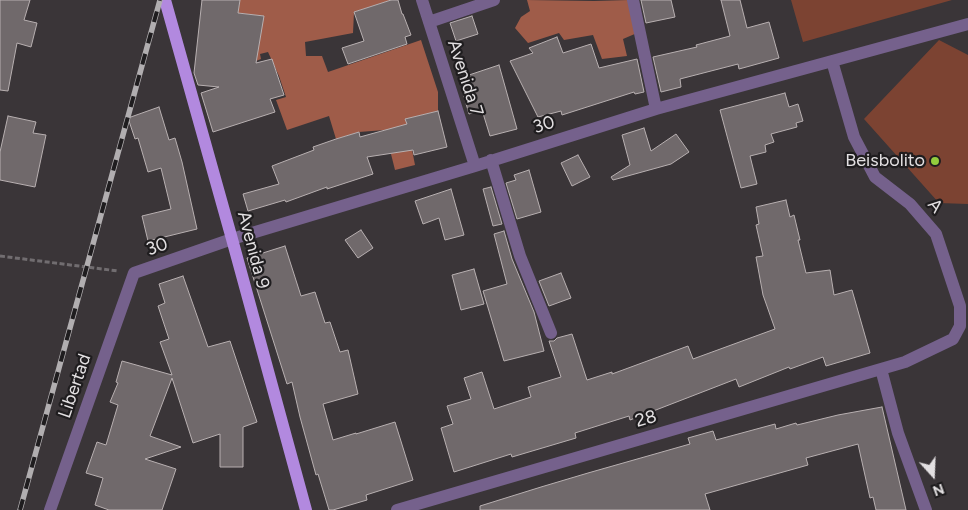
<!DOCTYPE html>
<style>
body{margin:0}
#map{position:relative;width:968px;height:510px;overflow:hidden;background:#3a3538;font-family:Figtree,sans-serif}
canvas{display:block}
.north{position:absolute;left:908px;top:450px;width:50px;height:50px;-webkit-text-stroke:4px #1f1d1f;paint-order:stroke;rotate:160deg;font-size:14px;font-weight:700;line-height:20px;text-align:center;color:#e3e0e2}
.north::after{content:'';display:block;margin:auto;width:18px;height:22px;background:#e3e0e2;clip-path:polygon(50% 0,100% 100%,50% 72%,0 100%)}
</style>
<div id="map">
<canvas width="968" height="510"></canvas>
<div class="north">N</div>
</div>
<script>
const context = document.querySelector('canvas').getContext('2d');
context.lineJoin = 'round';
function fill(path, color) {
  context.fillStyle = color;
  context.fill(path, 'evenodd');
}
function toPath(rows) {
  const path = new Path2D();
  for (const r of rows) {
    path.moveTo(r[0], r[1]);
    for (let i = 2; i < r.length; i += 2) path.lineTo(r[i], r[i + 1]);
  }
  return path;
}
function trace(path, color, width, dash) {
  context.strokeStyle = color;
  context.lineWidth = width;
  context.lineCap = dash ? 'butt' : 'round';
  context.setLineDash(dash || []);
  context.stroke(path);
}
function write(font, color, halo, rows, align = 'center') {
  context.font = font + ' Figtree,sans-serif';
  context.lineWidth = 4.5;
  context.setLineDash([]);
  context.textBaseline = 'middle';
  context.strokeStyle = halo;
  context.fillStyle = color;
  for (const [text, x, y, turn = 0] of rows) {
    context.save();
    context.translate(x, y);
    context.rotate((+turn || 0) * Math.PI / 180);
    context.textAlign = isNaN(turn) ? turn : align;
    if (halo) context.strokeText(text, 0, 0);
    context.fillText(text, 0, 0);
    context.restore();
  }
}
const green = toPath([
 [791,0,952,0,803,42],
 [939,40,968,55,968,204,939,203,864,119]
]);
const forest = toPath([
 [240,0,391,0,354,12,353,33,305,42,306,56,322,56,328,72,421,40,438,92,438,111,406,119,415,165,395,170,385,130,359,132,336,139,329,116,287,130,276,100,286,97,279,76,268,52,260,54,261,59,234,70,263,16,238,13],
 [527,0,594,1,629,0,637,33,623,39,627,56,602,59,593,35,564,40,559,33,528,43,515,28,521,17,530,11]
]);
const building = toPath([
 [0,0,30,0,24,20,37,23,31,47,17,43,8,91,0,90,0,0],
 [202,0,240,0,238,13,264,16,256,63,272,59,284,95,270,99,275,112,213,132,201,93,219,87,198,85,194,73,202,0],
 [391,0,398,0,402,14,403,14,411,35,405,37,407,44,348,64,342,48,364,41,354,12,391,0],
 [641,0,671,0,675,17,646,23,641,0],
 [721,0,740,0,747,28,769,22,779,58,739,69,738,64,680,79,681,87,661,92,653,57,697,47,696,45,730,36,721,0],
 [472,16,478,34,456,41,450,23,472,16],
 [557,37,563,53,591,44,599,68,637,59,644,92,635,94,634,92,562,115,561,111,538,117,510,61,533,53,529,48,557,37],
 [499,65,517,129,490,136,482,110,469,114,463,93,471,92,466,76,499,65],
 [785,93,789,107,798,104,803,121,796,123,797,127,771,134,774,142,765,145,766,152,750,156,757,184,741,188,720,110,785,93],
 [159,107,169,140,175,138,182,162,197,229,148,241,142,216,171,209,161,168,148,172,138,138,135,139,128,118,159,107],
 [438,111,447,147,414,155,413,150,367,157,373,174,327,189,327,187,286,202,285,200,248,211,243,194,279,184,272,166,314,150,313,147,336,139,359,132,360,137,407,124,405,119,438,111],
 [8,116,36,122,33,133,46,135,35,187,0,180,0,152,8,116],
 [644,128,651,151,676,134,689,152,671,164,613,180,611,177,630,165,622,135,644,128],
 [578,155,590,177,572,186,561,163,578,155],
 [529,170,541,212,517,219,506,183,516,180,514,175,529,170],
 [491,187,502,224,493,226,483,189,491,187],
 [451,189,464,235,445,240,439,218,423,224,415,201,451,189],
 [786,200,790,217,794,215,800,240,798,240,806,273,830,270,834,295,852,290,870,353,826,366,823,357,790,369,789,367,739,387,736,379,630,420,629,416,575,433,576,438,512,457,511,454,454,472,441,428,453,424,447,406,471,399,464,378,482,372,494,409,531,397,528,387,561,377,549,341,554,341,557,338,572,334,587,380,612,372,612,374,688,346,693,359,775,329,763,295,756,257,763,256,756,225,759,224,756,207,786,200],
 [361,230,373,248,358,258,345,240,361,230],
 [504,231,512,259,534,312,544,351,504,361,483,291,507,284,494,234,504,231],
 [285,246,301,296,315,292,325,323,330,322,340,352,348,350,358,394,323,404,333,440,356,433,356,434,395,422,413,480,366,495,367,500,333,510,329,510,318,474,316,475,300,417,292,382,287,384,247,258,285,246],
 [474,269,484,304,461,310,452,275,474,269],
 [561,273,571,298,549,306,539,281,561,273],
 [183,276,208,347,230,341,257,422,243,427,243,467,220,467,220,434,193,443,172,378,150,436,181,447,145,459,176,469,162,510,109,510,95,505,103,478,86,473,97,442,106,445,118,405,110,402,118,383,116,382,122,361,172,375,160,342,169,339,158,306,165,303,159,284,183,276],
 [882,407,906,510,876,510,873,497,870,498,858,444,806,458,808,465,705,494,710,510,480,510,480,506,541,487,588,473,690,444,688,438,713,431,716,440,775,424,776,429,796,423,797,425,838,415,882,407]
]);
const path = toPath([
 [0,256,118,271]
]);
const minor = toPath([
 [422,0,475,166],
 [633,0,656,109],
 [429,22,494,0],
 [491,160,520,256,551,333],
 [881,369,898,433,926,510],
 [50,510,134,273,232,239,475,166,656,109,968,24],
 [397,510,905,362,953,339,960,326,960,306,936,234,910,204,875,177,854,137,832,61]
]);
const major = toPath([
 [165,0,232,239,306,510]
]);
const rail = toPath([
 [20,510,160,0]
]);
const markers = [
 [935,161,5,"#93cd3d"]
];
const streetNames = [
 ["Avenida 7",465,78,72],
 ["30",544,125,-17],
 ["A",935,206,50],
 ["30",157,247,-19],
 ["Avenida 9",253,250,75],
 ["Libertad",75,386,-71],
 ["28",646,419,-16]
];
const poiNames = [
 ["Beisbolito",925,161]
];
fill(green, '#7c4332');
fill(forest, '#9f5c49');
fill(building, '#70696b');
trace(building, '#b8b0b1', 1);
trace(path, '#716d70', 3, [5, 2.5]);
trace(minor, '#75618c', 12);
trace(major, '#b289df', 12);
trace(rail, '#b1aeb0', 5.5);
trace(rail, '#1f1d1f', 4, [11]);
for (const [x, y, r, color] of markers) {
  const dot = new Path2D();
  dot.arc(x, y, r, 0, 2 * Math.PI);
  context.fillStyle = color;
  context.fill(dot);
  trace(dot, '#1f1d1f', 2);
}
write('18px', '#e3e0e2', '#1f1d1f', streetNames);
write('18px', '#e3e0e2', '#1f1d1f', poiNames, 'right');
</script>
